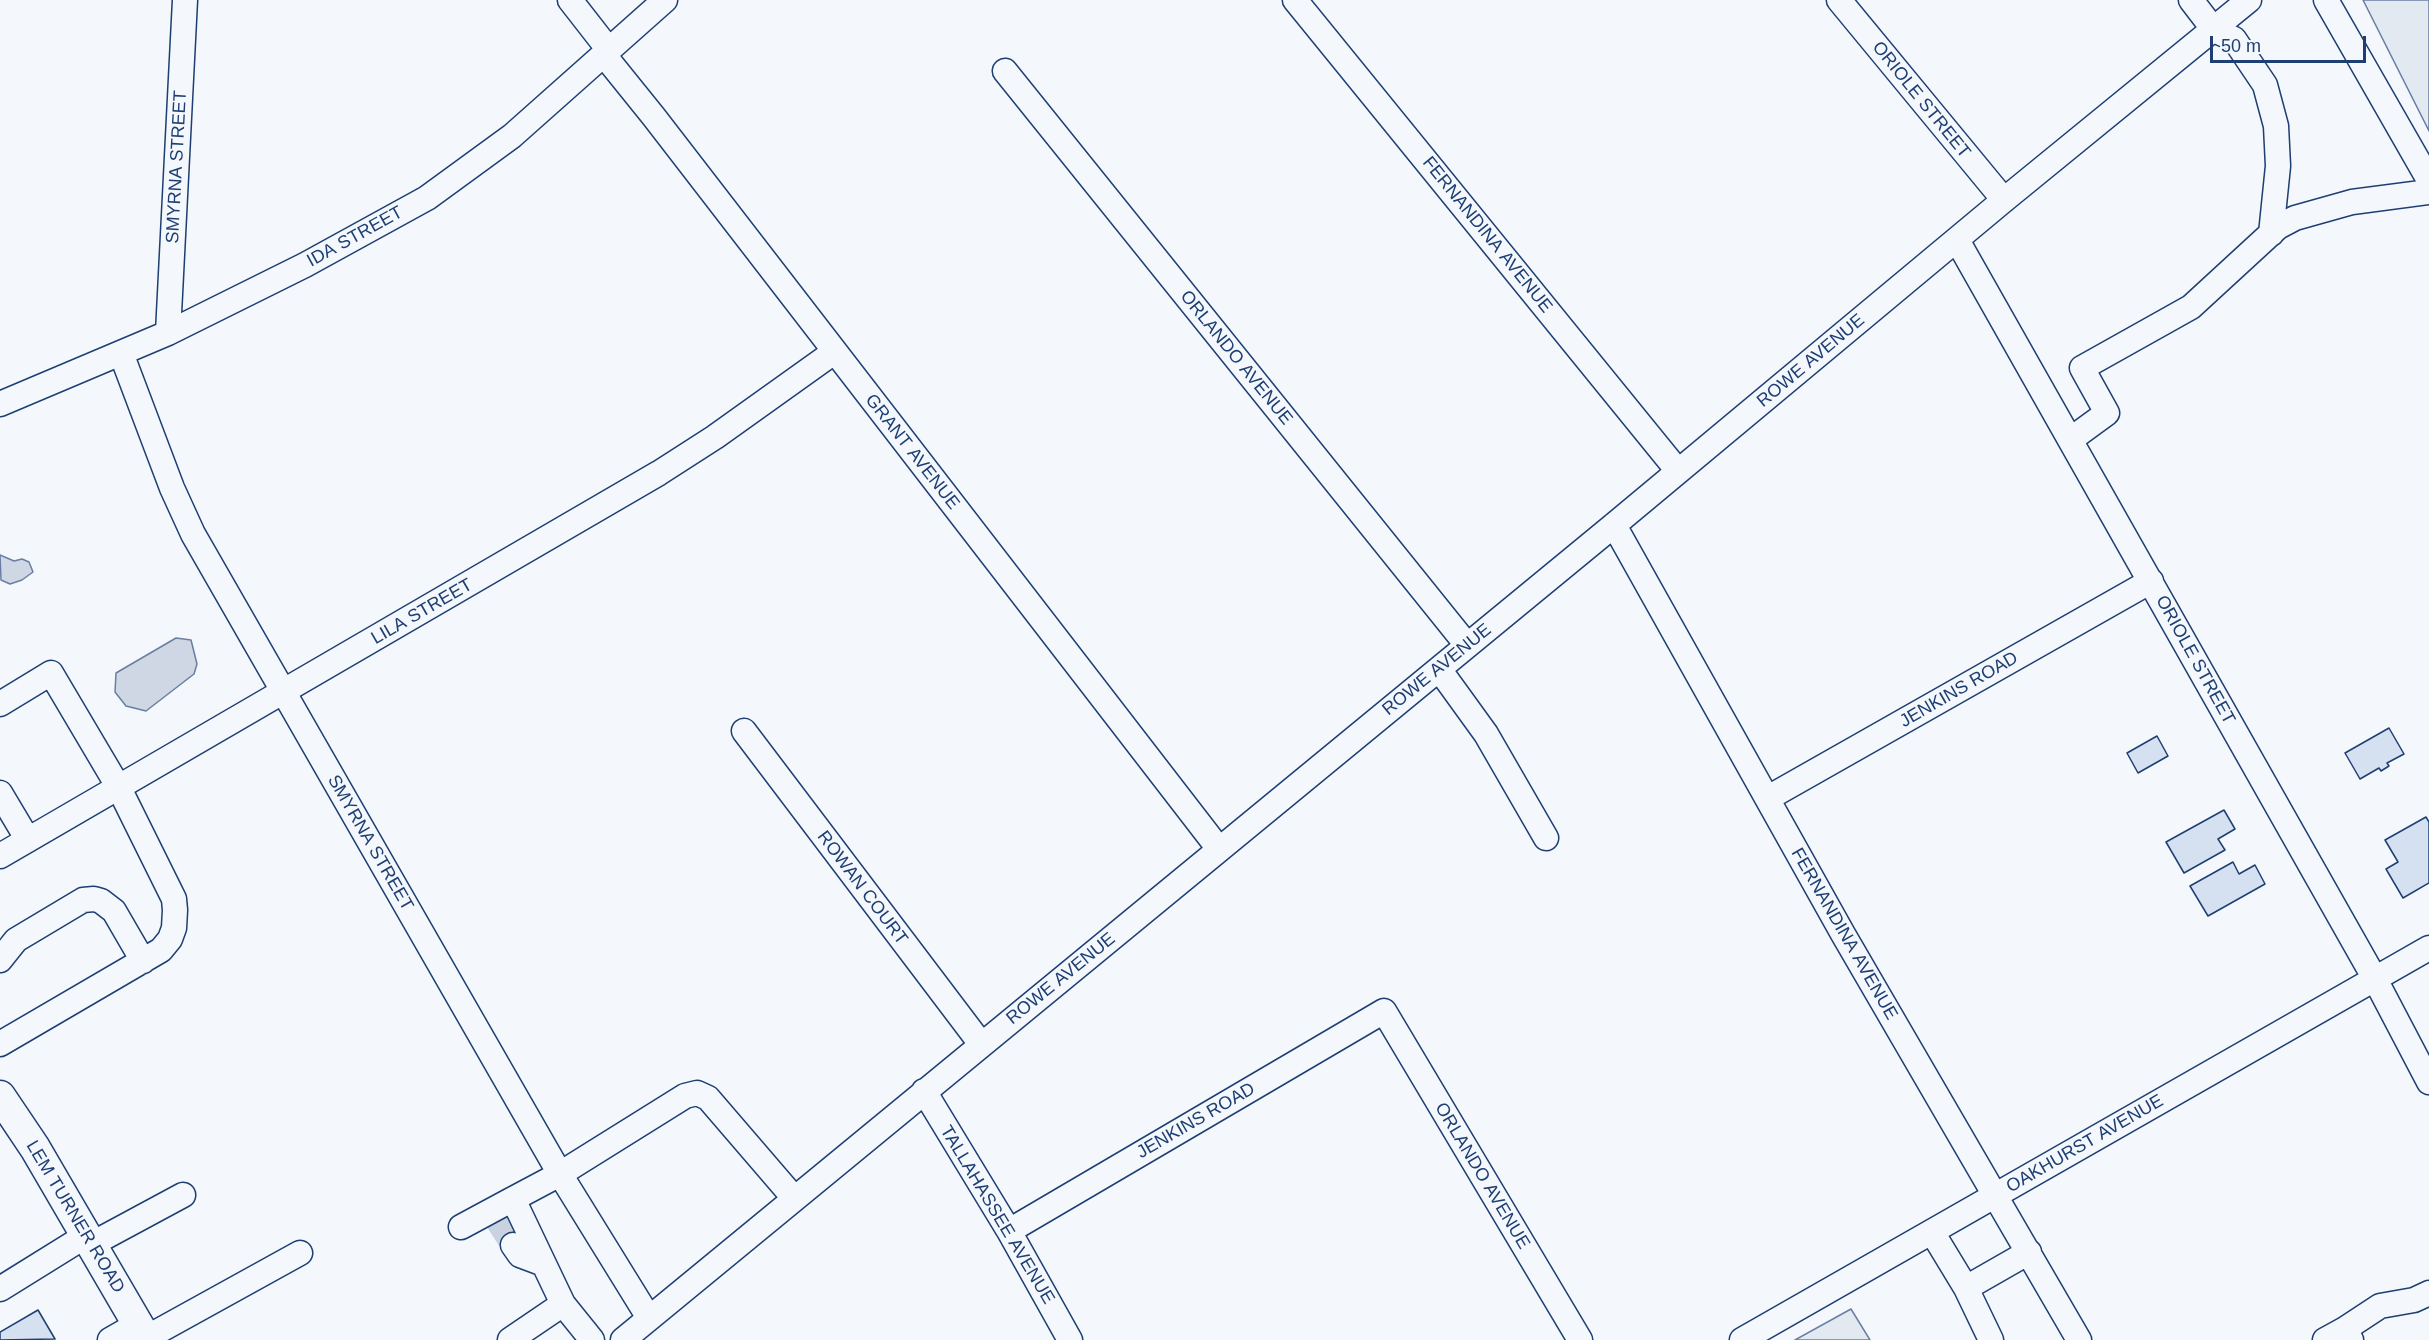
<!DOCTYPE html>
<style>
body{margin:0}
#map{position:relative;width:2429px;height:1340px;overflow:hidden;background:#f4f7fb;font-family:Arial,sans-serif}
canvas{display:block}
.scale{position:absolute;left:2210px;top:36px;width:156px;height:27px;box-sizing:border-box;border:3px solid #1d3f73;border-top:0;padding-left:8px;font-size:18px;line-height:21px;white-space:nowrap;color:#1d3f73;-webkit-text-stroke:4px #f4f7fb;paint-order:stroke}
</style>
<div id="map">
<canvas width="2429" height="1340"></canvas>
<div class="scale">50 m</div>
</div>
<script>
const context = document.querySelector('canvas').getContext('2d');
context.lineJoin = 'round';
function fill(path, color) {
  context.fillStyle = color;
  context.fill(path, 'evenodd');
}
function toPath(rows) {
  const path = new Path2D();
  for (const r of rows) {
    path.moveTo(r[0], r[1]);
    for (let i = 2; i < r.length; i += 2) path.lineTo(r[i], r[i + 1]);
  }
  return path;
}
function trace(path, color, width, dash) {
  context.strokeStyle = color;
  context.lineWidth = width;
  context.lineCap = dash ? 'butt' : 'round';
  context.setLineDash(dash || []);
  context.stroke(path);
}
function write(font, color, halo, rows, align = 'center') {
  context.font = font + ' Arial,sans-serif';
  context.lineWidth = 4.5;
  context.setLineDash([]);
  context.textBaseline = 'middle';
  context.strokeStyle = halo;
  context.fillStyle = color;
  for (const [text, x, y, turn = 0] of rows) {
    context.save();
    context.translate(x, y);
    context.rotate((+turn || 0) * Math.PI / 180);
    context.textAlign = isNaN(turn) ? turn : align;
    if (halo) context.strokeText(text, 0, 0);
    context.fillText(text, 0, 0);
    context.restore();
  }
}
const green = toPath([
 [2363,0,2429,0,2429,131,2363,0],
 [1851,1309,1870,1340,1795,1340,1851,1309]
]);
const water = toPath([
 [0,555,14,561,22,559,29,562,33,572,22,580,10,584,1,580,0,555],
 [176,638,191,640,197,664,194,674,146,711,126,706,115,692,116,673,176,638]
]);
const building = toPath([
 [2389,728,2404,754,2387,763,2389,766,2381,771,2379,768,2360,779,2345,753,2389,728],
 [2157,736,2168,756,2138,773,2127,753,2157,736],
 [2224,810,2235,829,2218,839,2225,850,2184,873,2166,842,2224,810],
 [2426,817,2429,822,2429,883,2403,898,2386,869,2398,862,2385,840,2426,817],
 [2233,862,2239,874,2255,865,2265,884,2208,916,2190,886,2233,862],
 [38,1310,55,1339,0,1340,0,1332,38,1310]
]);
const minorTunnel = toPath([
 [496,1219,513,1245]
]);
const minor = toPath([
 [570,0,609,50],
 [1295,0,1678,471],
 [1839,0,2004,200],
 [2191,0,2214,30,2234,39,2265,85,2276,126,2278,166,2271,234],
 [2326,0,2429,180],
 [604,55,654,117,1219,849],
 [1005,71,1467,645],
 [1957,240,2375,979,2429,1082],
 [168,333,185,0],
 [121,353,172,488,193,534,560,1174,649,1318],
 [0,404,168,333,305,265,427,198,512,136,665,0],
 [2070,440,2107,413,2082,368,2191,307,2278,227,2295,218,2352,202,2429,192],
 [1614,525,1843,934,2079,1340],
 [1439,669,1486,734,1546,838],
 [0,704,51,673,119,788,174,899,175,910,174,928,170,939,161,950,0,1044],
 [744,731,981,1044],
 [0,793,28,840],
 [1768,798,2151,581],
 [0,856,659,473,715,437,834,352],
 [0,960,16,940,83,900,94,899,101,901,114,911,143,961],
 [924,1091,1009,1231,1070,1340],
 [461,1227,513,1199],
 [1009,1231,1384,1011,1580,1340],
 [1932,1232,1966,1288,1991,1340],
 [92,1244,183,1195],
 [513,1245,520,1255,544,1264],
 [1966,1288,2029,1252],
 [0,1289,87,1235],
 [563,1304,513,1199,560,1174,685,1096,697,1093,708,1098,794,1198],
 [2345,1329,2380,1306,2414,1300,2429,1293],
 [146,1338,300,1253],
 [110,1340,138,1324],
 [510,1340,563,1304,592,1340],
 [623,1340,1614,525,2004,200,2249,0],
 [1742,1340,2429,948],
 [2325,1340,2345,1329,2351,1340]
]);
const major = toPath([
 [0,1096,35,1148,147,1340]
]);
const streetNames = [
 ["ORIOLE STREET",1921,100,51],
 ["SMYRNA STREET",177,167,-87],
 ["FERNANDINA AVENUE",1487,235,51],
 ["IDA STREET",355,237,-29],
 ["ORLANDO AVENUE",1236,358,51],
 ["ROWE AVENUE",1811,361,-40],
 ["GRANT AVENUE",912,452,52],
 ["LILA STREET",422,612,-30],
 ["ORIOLE STREET",2195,660,61],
 ["ROWE AVENUE",1437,670,-39],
 ["JENKINS ROAD",1959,690,-30],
 ["SMYRNA STREET",370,843,60],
 ["ROWAN COURT",862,888,53],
 ["FERNANDINA AVENUE",1844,934,60],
 ["ROWE AVENUE",1061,979,-39],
 ["JENKINS ROAD",1196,1121,-30],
 ["OAKHURST AVENUE",2085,1144,-30],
 ["ORLANDO AVENUE",1482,1176,59],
 ["TALLAHASSEE AVENUE",997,1215,59],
 ["LEM TURNER ROAD",75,1217,59]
];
fill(green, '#e3e9f0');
trace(green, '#687fa3', 1.5);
fill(water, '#cfd7e4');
trace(water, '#687fa3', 1.5);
fill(building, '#d5e0f0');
trace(building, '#1d3f73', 1.5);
trace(minorTunnel, '#c9d2e0', 24, [24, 12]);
trace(minor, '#1d3f73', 27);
trace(major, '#1d3f73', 33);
trace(minor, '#f4f7fb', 24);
trace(major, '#f4f7fb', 30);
write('18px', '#1d3f73', '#f4f7fb', streetNames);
</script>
